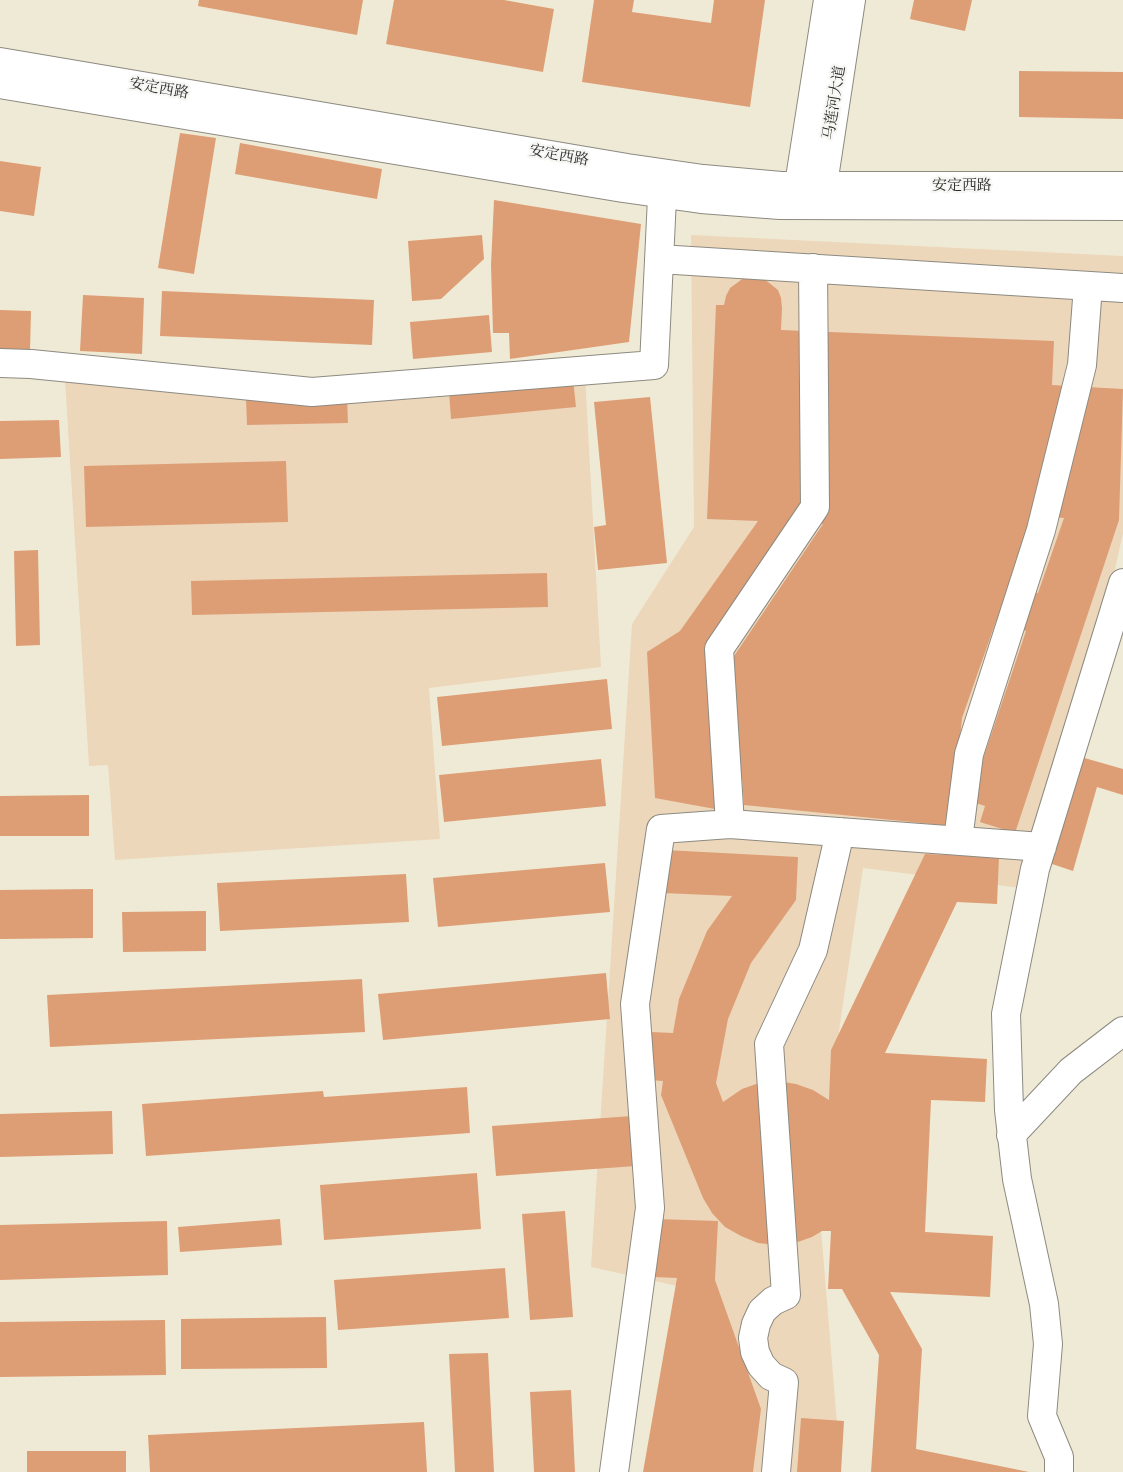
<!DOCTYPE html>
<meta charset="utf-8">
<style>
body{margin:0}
canvas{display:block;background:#efead5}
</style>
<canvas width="1123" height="1472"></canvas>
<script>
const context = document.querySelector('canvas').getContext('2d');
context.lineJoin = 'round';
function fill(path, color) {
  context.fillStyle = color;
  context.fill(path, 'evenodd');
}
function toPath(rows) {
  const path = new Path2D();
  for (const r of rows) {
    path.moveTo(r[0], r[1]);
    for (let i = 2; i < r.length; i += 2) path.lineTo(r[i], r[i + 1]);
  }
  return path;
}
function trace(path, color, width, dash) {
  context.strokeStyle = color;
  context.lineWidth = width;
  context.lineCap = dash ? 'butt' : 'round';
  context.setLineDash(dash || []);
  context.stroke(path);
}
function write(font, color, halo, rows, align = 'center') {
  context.font = font + ' Alegreya,"Noto Serif SC",serif';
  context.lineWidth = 4.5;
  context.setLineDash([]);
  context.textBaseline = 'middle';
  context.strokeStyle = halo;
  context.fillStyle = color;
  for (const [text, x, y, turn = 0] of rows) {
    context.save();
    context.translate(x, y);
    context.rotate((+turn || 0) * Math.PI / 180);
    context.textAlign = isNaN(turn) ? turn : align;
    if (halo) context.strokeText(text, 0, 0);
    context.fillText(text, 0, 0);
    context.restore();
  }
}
const built = toPath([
 [691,235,1123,256,1123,533,1095,659,1021,888,863,868,817,1180,841,1472,730,1472,714,1294,591,1267,632,624,694,527],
 [585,375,601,667,429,688,440,839,115,860,108,765,89,766,65,380,250,396]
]);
const building = toPath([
 [199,0,363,0,357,35,198,6],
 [394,0,504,0,554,9,543,72,386,44],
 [594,0,634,0,632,12,711,23,714,0,765,0,750,107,582,82],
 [914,0,972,0,965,31,910,19],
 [1019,71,1123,72,1123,119,1019,117],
 [180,133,216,138,194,274,158,268],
 [240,143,382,169,377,199,235,174],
 [0,161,41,167,34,216,0,211],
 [494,200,641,224,629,342,510,359,509,333,493,333,491,265],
 [482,235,484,259,441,299,412,301,408,241],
 [745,277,763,278,778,290,781,298,782,308,781,330,1054,341,1052,385,1123,389,1119,520,1015,833,980,822,985,806,954,796,951,826,744,805,742,778,713,780,715,809,655,798,647,652,680,631,758,521,707,519,716,305,724,305,726,296,730,288],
 [1033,516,1064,518,1038,593,1009,584],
 [794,522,823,524,732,659,740,763,712,765,705,648],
 [996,621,1026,631,981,765,958,757,962,718],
 [162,291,374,300,372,345,160,336],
 [83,295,144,298,142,354,80,351],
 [0,310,31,311,30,351,0,350],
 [489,315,492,352,413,359,410,322],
 [573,379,576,407,451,419,449,392],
 [347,397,348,423,247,425,246,398],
 [650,397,667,563,598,570,594,527,606,525,594,402],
 [59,420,61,457,0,459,0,421],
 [286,461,288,522,86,527,84,466],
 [38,550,40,645,16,646,14,551],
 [547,573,548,607,192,615,191,581],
 [607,679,612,729,442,746,437,697],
 [1081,757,1123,769,1123,795,1097,787,1073,871,1049,863],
 [601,759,606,806,444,822,439,775],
 [89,795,89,836,0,836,0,796],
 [665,850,798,857,796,900,751,963,728,1019,716,1083,723,1102,742,1089,759,1083,777,1081,796,1084,813,1090,829,1100,831,1050,925,854,999,857,997,904,957,902,885,1053,987,1059,985,1102,931,1100,925,1232,993,1236,990,1297,890,1292,922,1349,916,1449,1029,1472,871,1472,879,1355,842,1289,828,1289,831,1231,822,1231,812,1237,795,1243,776,1245,758,1243,741,1236,725,1227,712,1213,703,1198,661,1095,663,1081,649,1080,651,1032,673,1033,679,999,707,931,732,896,663,893],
 [605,863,610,912,438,927,433,878],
 [406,874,409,922,220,931,217,883],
 [93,889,93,938,0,939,0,890],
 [206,911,206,951,123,952,122,912],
 [606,973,610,1019,383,1040,378,994],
 [362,979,365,1032,50,1047,47,995],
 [467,1087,470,1133,146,1156,142,1104,323,1091,324,1097],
 [112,1111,113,1154,0,1157,0,1114],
 [632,1116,636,1166,496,1176,492,1126],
 [477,1173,481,1229,324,1240,320,1185],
 [565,1211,573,1317,530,1320,522,1214],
 [280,1219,282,1245,180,1252,178,1227],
 [656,1219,718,1221,715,1280,761,1409,753,1472,643,1472,677,1278,653,1277],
 [167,1221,168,1275,0,1280,0,1225],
 [505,1268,509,1318,338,1330,334,1280],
 [326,1317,327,1368,181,1369,181,1319],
 [165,1320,166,1375,0,1377,0,1322],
 [488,1353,494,1472,455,1472,449,1354],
 [571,1390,575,1472,534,1472,530,1392],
 [801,1418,844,1421,841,1472,797,1472],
 [424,1422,427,1472,150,1472,148,1435],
 [27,1451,126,1451,126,1472,27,1472]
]);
const minor = toPath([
 [0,62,627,168,703,179,781,186,1123,186],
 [0,84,623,188,701,199,780,205,1123,206],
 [796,204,828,0],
 [820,204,851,0],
 [659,259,1123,288],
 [0,363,31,364,312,392,654,365,663,177],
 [730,824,719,649,815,507,813,268],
 [958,840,969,754,1041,530,1082,365,1088,286],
 [1011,1135,1071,1071,1123,1031],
 [614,1472,650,1208,635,1004,661,829,730,824,1042,847],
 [776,1472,784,1382,771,1376,761,1365,755,1352,753,1338,756,1324,762,1311,773,1301,786,1295,769,1044,813,950,840,832],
 [1059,1472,1059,1457,1042,1416,1048,1344,1044,1304,1017,1179,1009,1110,1006,1014,1035,869,1123,583]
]);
const streetNames = [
 ["安定西路",159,89,10],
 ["马莲河大道",835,103,-81],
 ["安定西路",559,156,10],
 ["安定西路",962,186]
];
fill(built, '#edd7bb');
fill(building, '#de9e75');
trace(minor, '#8d8a80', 30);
trace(minor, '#fff', 28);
write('15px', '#2b2b2b', '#f6f6f2', streetNames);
</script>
